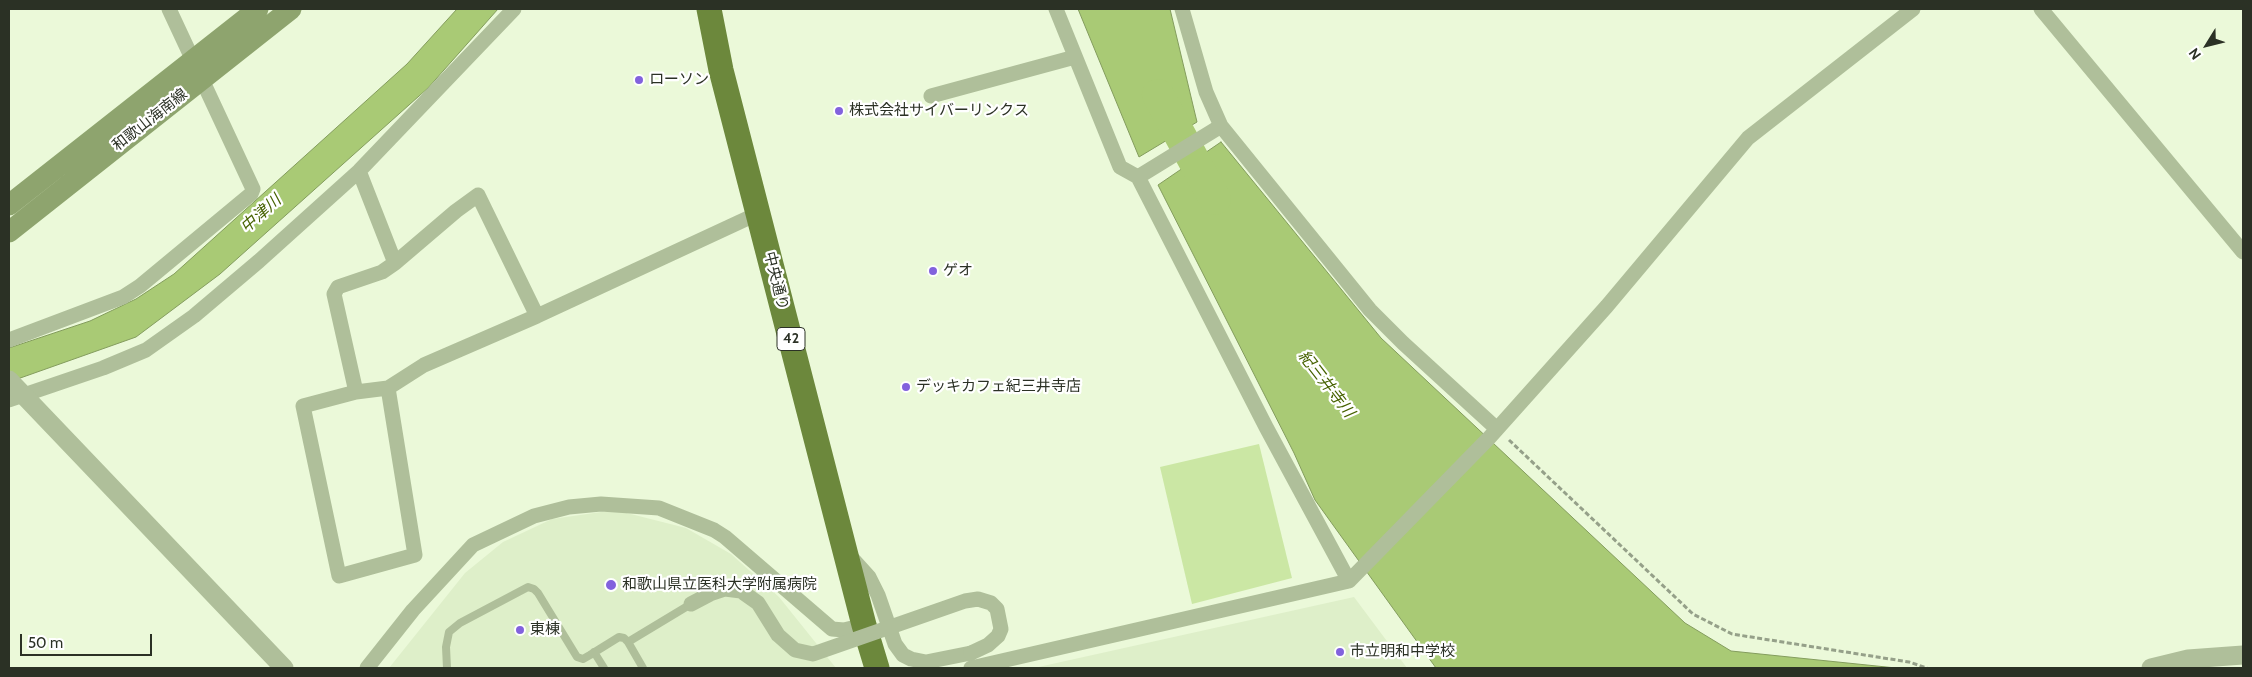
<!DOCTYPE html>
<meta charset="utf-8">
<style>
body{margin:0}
#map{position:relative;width:2252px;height:677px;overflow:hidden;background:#ebf9d9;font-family:Cabin,sans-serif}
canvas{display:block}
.frame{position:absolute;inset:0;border:10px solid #2b3125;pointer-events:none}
.north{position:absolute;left:2182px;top:20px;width:50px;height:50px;-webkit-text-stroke:4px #fff;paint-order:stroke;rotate:234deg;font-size:14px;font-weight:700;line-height:20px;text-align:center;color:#2b3125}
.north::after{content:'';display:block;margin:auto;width:18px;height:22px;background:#2b3125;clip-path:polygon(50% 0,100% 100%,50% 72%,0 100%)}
.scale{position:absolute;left:20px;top:634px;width:132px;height:22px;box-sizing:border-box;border:2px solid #2b3125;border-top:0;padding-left:6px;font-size:15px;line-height:18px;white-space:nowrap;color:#2b3125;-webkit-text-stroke:4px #fff;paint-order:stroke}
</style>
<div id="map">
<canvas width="2252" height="677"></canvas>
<div class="frame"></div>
<div class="north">N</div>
<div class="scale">50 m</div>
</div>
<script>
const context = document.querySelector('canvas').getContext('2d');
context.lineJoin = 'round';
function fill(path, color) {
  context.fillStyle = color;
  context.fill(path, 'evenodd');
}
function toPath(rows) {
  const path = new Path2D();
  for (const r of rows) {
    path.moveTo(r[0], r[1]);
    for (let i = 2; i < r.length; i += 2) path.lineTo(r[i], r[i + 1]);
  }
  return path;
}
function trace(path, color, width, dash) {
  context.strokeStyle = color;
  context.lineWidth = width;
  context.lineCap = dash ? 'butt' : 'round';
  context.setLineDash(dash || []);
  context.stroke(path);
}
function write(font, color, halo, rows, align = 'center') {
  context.font = font + ' Cabin,"Noto Sans JP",sans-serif';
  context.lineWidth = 4.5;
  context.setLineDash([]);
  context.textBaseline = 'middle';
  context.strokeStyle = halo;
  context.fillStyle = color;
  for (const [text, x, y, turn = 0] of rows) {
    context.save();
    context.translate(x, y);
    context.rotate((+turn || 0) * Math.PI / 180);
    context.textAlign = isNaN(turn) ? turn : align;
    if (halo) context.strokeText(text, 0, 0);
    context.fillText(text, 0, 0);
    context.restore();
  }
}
const built = toPath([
 [615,510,686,528,731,554,779,597,836,668,389,668,465,573,503,542,552,519],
 [1354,597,1407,668,1034,668]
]);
const green = toPath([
 [1259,444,1292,578,1192,604,1160,467]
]);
const water = toPath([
 [457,9,498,9,428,88,220,274,136,337,9,382,9,348,90,321,136,299,174,274,407,64,457,9],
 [1078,9,1170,9,1197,122,1139,157,1078,9],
 [1221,142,1381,338,1685,623,1731,651,1896,668,1436,668,1315,500,1294,453,1158,185,1221,142]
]);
const river = toPath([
 [1158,95,1215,199]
]);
const path = toPath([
 [1509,440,1693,614,1732,634,1909,662,1927,668]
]);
const service = toPath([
 [628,642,691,604],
 [594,652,604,668],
 [447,668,446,647,449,632,460,623,528,587,534,589,538,593,577,657,583,659,590,655,619,637,624,638,628,642,643,668]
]);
const minor = toPath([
 [1056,9,1120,167,1138,177,1266,427,1349,581],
 [1182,9,1206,92,1221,126,1370,310,1403,343,1497,429],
 [2041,9,2243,252],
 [931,96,1075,57],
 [359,171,395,263,456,211,478,195,537,316,759,213],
 [1138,177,1221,126],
 [9,340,123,297,140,286,251,194,253,189,169,9],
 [388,388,356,392,334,294,338,287,382,272,395,263],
 [356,392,303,406,339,576,415,555,388,388,424,365,537,316],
 [9,400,103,368,146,350,194,316,259,261,359,171,514,9],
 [850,556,869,577,878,595,895,644,903,655,911,659,926,662,971,653],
 [367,668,413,610,473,545,534,516,569,507,601,504,659,508,714,530,725,537,832,629,844,630,864,625],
 [971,668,1349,581,1489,438,1607,306,1748,138,1913,9]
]);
const tertiary = toPath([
 [9,380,284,668],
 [2151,668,2188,659,2243,655]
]);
const secondary = toPath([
 [9,205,258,9],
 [9,232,291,9]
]);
const trunk = toPath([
 [709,9,721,70,864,625,877,668]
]);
const minorBridge = toPath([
 [691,604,710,594,725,589,741,591,758,603,778,635,795,650,813,654,965,601,978,599,991,603,997,609,1001,629,998,636,988,645,971,653]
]);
const markers = [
 [639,80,5,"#8262dd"],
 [839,111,5,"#8262dd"],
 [933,271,5,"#8262dd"],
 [906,387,5,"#8262dd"],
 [611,585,6,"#8262dd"],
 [520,630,5,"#8262dd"],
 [1340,652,5,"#8262dd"]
];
const shields = [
 [791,339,28]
];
const shieldNames = [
 ["42",791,339]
];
const poiNames = [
 ["ローソン",649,80],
 ["株式会社サイバーリンクス",849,111],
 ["ゲオ",943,271],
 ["デッキカフェ紀三井寺店",916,387],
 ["和歌山県立医科大学附属病院",622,585],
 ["東棟",530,630],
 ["市立明和中学校",1350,652]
];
const streetNames = [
 ["和歌山海南線",150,120,-38],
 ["中央通り",776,281,76]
];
const waterNames = [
 ["中津川",261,214,-42],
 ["紀三井寺川",1326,384,52]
];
fill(built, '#deefc9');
fill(green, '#cbe7a4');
fill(water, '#a9ca75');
trace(water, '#839c5d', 1);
trace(river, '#a9ca75', 32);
trace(path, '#95a089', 3, [5, 2.5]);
trace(service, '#afbf9a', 8);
trace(minor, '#afbf9a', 15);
trace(tertiary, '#afbf9a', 19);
trace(secondary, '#8ea46e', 21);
trace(trunk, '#6c883c', 25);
trace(minorBridge, '#afbf9a', 15);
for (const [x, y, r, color] of markers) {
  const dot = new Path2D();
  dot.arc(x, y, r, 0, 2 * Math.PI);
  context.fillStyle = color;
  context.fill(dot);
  trace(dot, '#fff', 2);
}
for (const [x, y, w] of shields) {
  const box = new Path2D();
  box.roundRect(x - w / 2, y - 11.5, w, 23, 4);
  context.fillStyle = '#fff';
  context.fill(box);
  trace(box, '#2b3125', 1);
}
write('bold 14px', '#2b3125', null, shieldNames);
write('15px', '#2b3125', '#fff', poiNames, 'left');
write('15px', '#2b3125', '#fff', streetNames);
write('italic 16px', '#466200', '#fff', waterNames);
</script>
